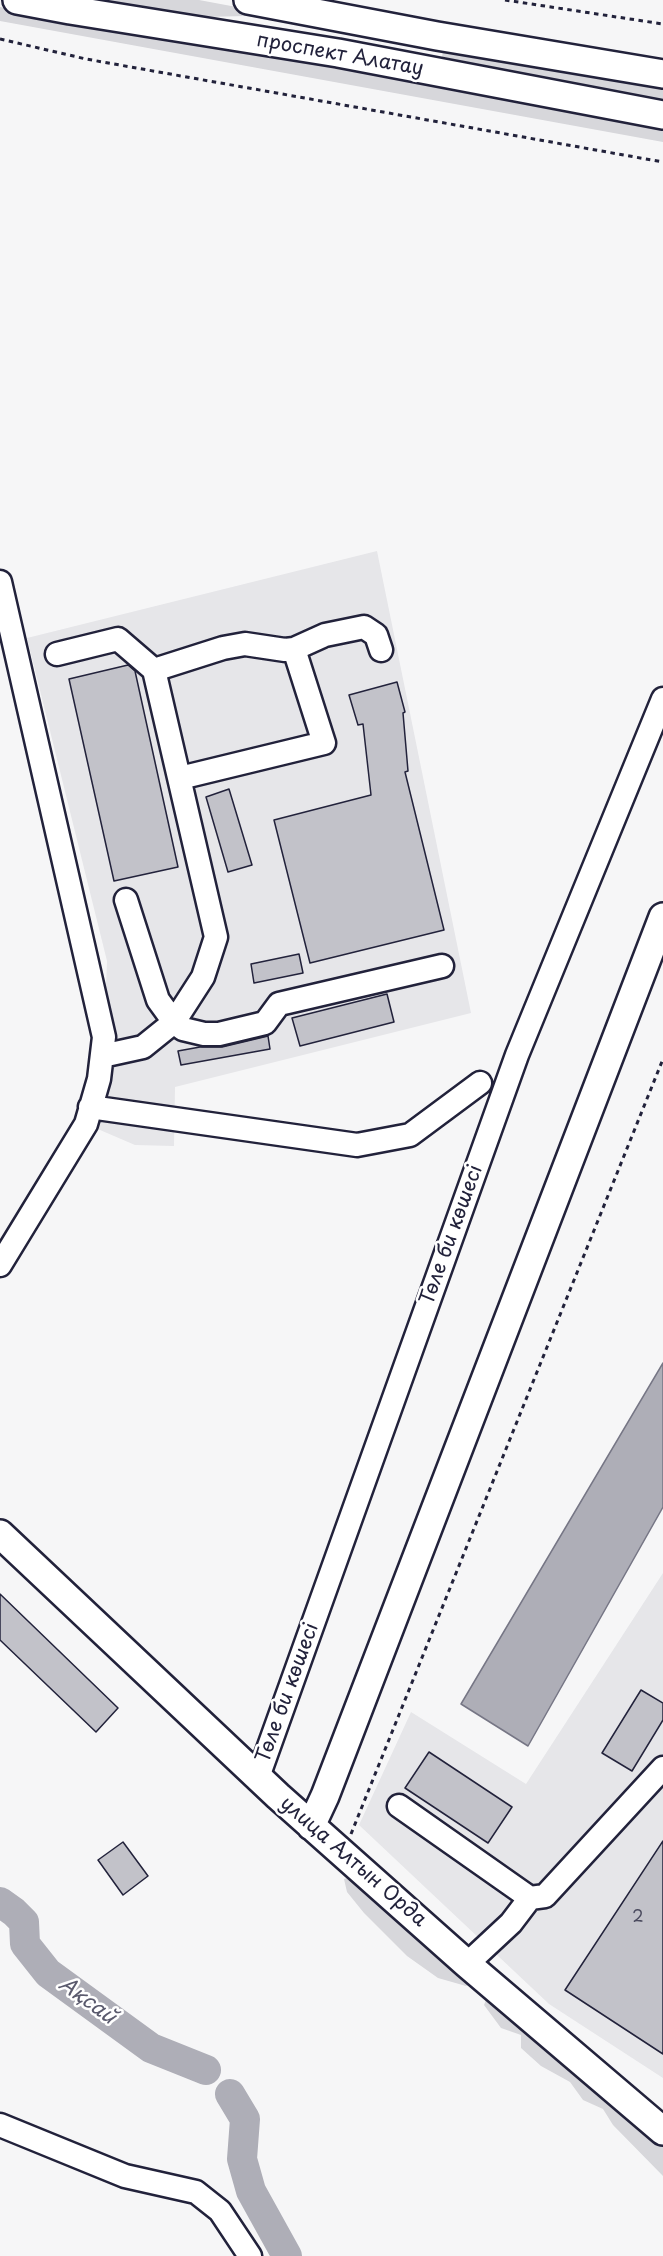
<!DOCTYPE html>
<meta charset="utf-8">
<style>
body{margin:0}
canvas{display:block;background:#f6f6f7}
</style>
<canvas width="663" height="2256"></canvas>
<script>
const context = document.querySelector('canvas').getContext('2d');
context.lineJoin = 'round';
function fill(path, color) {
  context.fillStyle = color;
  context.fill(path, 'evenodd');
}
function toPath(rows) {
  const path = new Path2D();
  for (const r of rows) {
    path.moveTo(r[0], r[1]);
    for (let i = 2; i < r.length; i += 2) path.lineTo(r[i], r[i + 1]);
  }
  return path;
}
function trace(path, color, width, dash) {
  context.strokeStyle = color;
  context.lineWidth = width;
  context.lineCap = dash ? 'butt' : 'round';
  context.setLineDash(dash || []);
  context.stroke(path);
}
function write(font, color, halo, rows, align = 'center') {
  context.font = font + ' "Playpen Sans",sans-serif';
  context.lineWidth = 5;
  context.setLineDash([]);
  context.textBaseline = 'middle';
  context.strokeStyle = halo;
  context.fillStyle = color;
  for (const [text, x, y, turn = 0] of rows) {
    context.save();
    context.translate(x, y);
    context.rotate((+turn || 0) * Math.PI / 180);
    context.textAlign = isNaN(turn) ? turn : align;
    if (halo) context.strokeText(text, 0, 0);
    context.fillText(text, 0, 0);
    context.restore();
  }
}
const built = toPath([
 [377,551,471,1013,175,1087,174,1146,135,1145,86,1124,104,1037,107,961,27,638],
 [663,1573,663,2078,549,2004,359,1825,411,1712,526,1784]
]);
const green = toPath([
 [96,0,199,0,408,39,246,16,203,17],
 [0,7,330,63,663,125,663,142,0,21],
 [444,45,663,84,663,100,442,57],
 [356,1875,379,1894,385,1909,403,1919,476,1981,466,1986,438,1978,407,1956,364,1913,347,1892,344,1879],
 [488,1995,663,2141,663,2176,613,2125,603,2109,583,2100,570,2082,541,2066,521,2048,521,2035,501,2028,484,2005]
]);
const water = toPath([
 [663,1363,663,1507,528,1746,461,1704,663,1363]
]);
const river = toPath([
 [0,1902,14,1912,24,1922,25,1944,48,1973,151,2048,206,2070],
 [230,2094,245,2119,242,2159,251,2191,287,2256]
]);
const building = toPath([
 [128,665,135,671,178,867,114,881,69,679,128,665],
 [397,682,405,712,403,713,408,771,405,772,444,930,310,963,274,820,371,795,363,724,358,725,349,695,397,682],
 [229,789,252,865,228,872,206,797,229,789],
 [299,954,303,973,254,983,251,964,299,954],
 [387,994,394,1022,300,1046,292,1018,387,994],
 [268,1036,270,1049,181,1065,178,1051,200,1047,222,1047,268,1036],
 [0,1594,118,1708,96,1732,0,1640,0,1594],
 [641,1690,663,1703,663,1720,632,1771,602,1753,641,1690],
 [429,1752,512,1807,488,1843,405,1788,429,1752],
 [663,1841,663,2054,565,1990,663,1841],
 [123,1842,148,1876,123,1895,98,1860,123,1842]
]);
const path = toPath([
 [505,0,663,24],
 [0,39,86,59,663,162],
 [351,1834,663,1059]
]);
const minor = toPath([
 [0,582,104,1037,99,1079,86,1124,0,1265],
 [57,654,118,639,154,670],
 [180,778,324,743,294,649],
 [126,900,158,1000,174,1022,183,1029,204,1034,219,1034,265,1023,279,1004,442,966],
 [102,1056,143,1047,174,1022,203,977,216,937,154,670,223,648,245,644,285,650,294,649,325,635,364,627,376,635,381,650],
 [90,1107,357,1145,410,1135,480,1083],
 [258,1777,517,1055,663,699],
 [399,1806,530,1898,545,1896,663,1768],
 [467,1964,511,1923,530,1898],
 [0,2125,125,2176,196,2192,220,2211,250,2256]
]);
const major = toPath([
 [17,0,70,10,338,53,663,115],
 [248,0,437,36,663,74],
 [0,1534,278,1796,467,1964,663,2131],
 [311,1826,325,1796,663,917]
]);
const numberNames = [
 ["2",638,1918]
];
const streetNames = [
 ["проспект Алатау",340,55,10],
 ["Төле би көшесі",452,1235,-70],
 ["Төле би көшесі",288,1693,-70],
 ["улица Алтын Орда",353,1862,41]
];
const waterNames = [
 ["Ақсай",87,2001,36]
];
fill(built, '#e6e6e9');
fill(green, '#d7d7db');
fill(water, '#aeaeb7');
trace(water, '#767685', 1.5);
trace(river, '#aeaeb7', 30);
fill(building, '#c2c2c9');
trace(building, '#22223b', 1.5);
trace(minor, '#22223b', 27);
trace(major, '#22223b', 32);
trace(path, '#22223b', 3, [4.5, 4.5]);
trace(minor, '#fff', 22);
trace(major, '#fff', 27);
write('16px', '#4a4a5e', null, numberNames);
write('20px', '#22223b', '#fff', streetNames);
write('italic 21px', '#5a5a6d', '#fff', waterNames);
</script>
